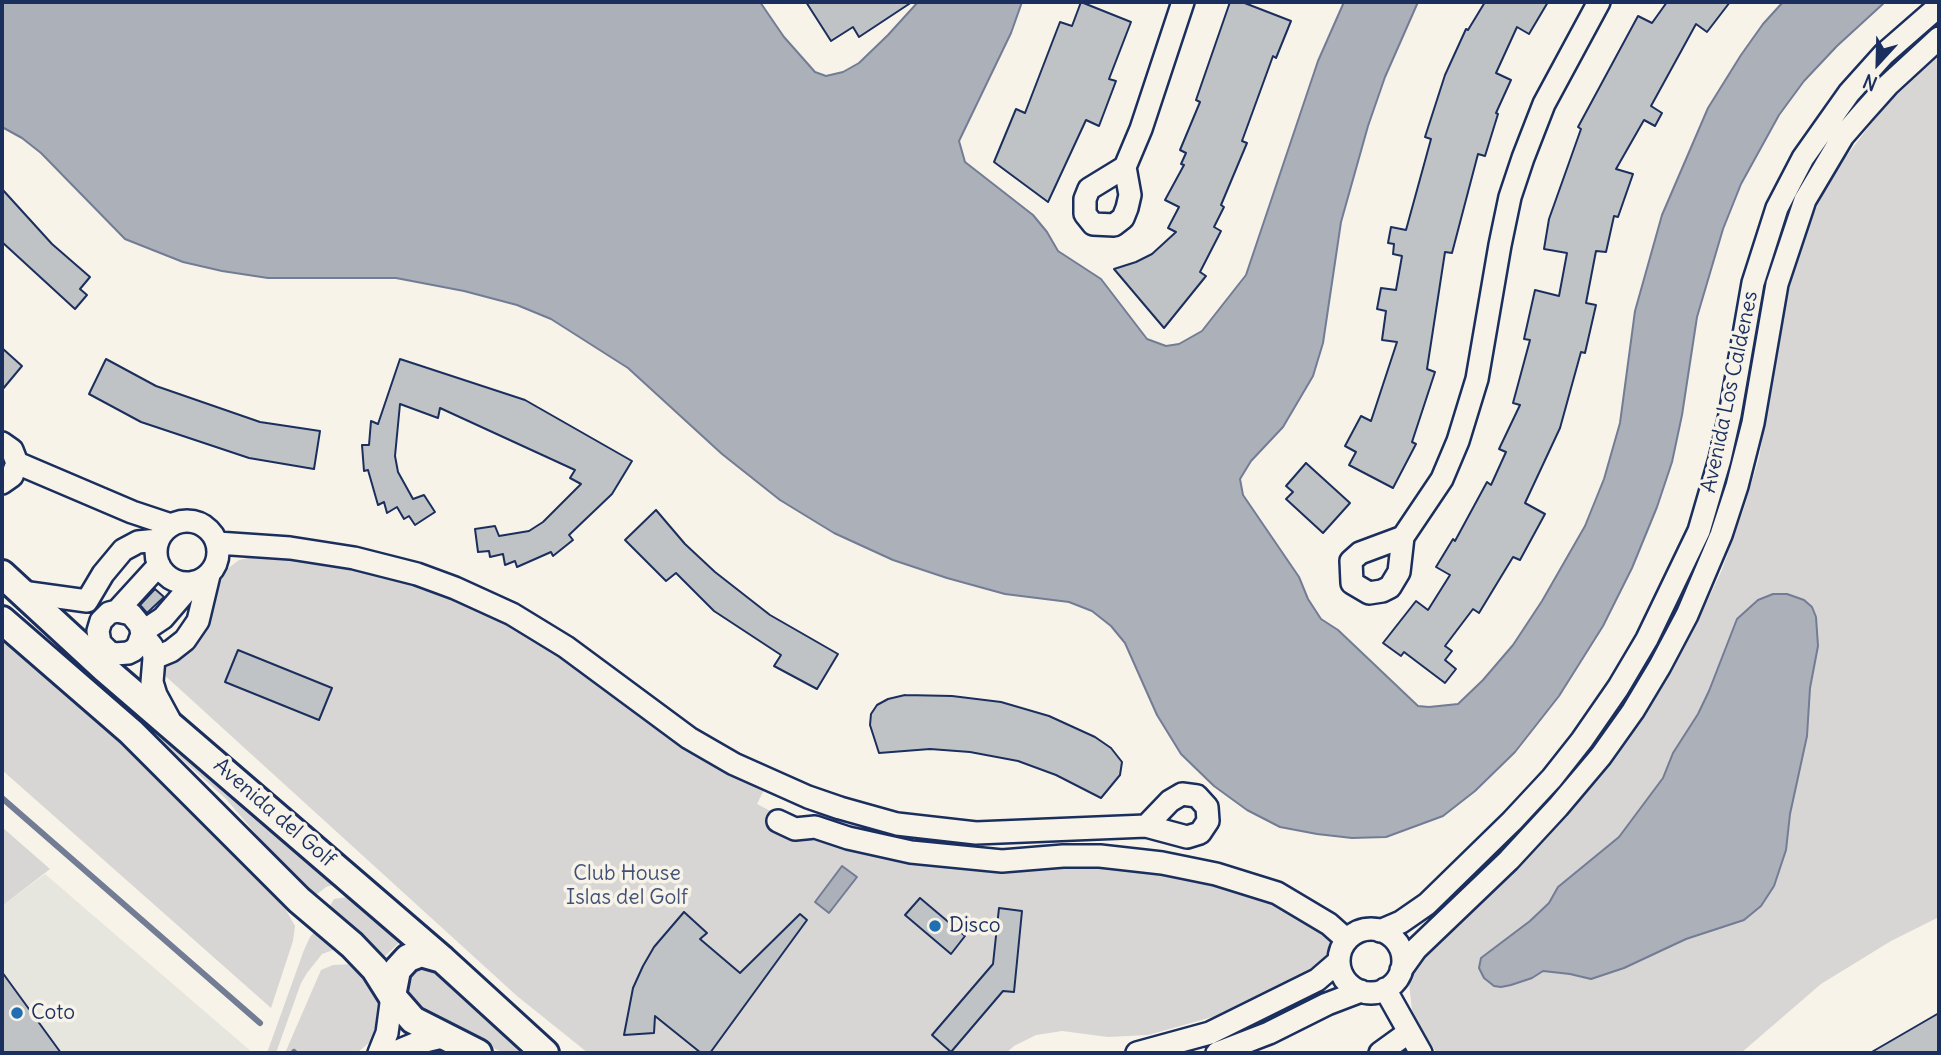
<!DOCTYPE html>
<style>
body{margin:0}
#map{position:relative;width:1941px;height:1055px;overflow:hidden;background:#f7f3e8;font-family:Delius,sans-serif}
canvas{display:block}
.frame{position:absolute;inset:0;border:4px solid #1b2f5e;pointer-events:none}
.north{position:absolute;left:1843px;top:28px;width:70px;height:70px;-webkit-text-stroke:5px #f7f3e8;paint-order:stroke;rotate:202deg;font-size:19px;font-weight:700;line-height:28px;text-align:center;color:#1b2f5e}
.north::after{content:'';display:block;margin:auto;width:24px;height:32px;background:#1b2f5e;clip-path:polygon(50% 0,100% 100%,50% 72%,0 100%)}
</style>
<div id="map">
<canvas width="1941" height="1055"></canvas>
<div class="frame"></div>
<div class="north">N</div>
</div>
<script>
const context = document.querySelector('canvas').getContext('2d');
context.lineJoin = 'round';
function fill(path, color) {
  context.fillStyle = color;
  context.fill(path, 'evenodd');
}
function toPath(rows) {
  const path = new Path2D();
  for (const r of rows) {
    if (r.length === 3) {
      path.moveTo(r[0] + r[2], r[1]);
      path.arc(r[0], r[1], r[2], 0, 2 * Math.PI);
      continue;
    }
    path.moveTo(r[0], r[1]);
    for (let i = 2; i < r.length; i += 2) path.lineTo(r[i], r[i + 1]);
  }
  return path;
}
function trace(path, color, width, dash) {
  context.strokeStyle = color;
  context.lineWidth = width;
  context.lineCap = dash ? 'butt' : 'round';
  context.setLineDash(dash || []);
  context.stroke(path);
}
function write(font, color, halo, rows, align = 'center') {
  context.font = font + ' Delius,sans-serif';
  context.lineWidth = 7;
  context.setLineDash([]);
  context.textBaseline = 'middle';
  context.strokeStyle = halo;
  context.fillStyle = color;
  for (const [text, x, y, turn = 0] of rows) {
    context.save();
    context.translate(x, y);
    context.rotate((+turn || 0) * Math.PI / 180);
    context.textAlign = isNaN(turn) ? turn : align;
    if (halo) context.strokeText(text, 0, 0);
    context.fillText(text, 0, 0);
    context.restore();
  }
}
const built = toPath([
 [45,874,253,1053,2,1053,2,906]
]);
const green = toPath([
 [1939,55,1939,917,1891,941,1821,984,1741,1053,1437,1053,1419,1028,1412,1010,1409,984,1414,970,1421,958,1537,846,1580,799,1657,696,1692,633,1721,572,1743,511,1759,458,1780,329,1800,243,1822,196,1845,158,1882,109],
 [261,555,325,561,423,585,500,617,766,786,757,804,815,834,1104,863,1240,885,1326,931,1330,942,1329,951,1321,962,1304,974,1262,996,1216,1016,1148,1035,1108,1037,1062,1031,1036,1035,1014,1046,1006,1053,588,1053,517,996,161,672,223,572,239,560],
 [2,637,147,767,282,903,295,926,293,941,271,1008,2,770],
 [114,690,339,883,326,887,316,895,309,892,285,868,226,799,109,694],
 [2,827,50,869,2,906],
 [347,897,354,900,405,937,382,959,332,915,330,906,334,899],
 [316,930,336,949,322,954,307,973,301,983,276,1053,267,1053,304,950,310,937],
 [353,964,366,976,379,999,381,1011,370,1042,357,1053,285,1053,321,970,333,965],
 [415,968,424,968,441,975,527,1053,505,1053,430,1022,404,993,408,972]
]);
const water = toPath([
 [2,2,760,2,784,37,815,72,826,76,843,72,859,63,888,35,918,2,1022,2,1011,33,959,141,965,162,1033,215,1047,232,1058,251,1101,279,1147,339,1166,346,1179,344,1202,331,1246,275,1318,61,1344,2,1418,2,1385,77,1368,126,1341,222,1323,343,1313,376,1283,427,1251,461,1240,479,1243,495,1299,577,1308,599,1321,619,1338,630,1418,706,1429,707,1458,704,1483,680,1513,645,1542,601,1585,526,1604,479,1620,423,1635,311,1662,215,1708,108,1741,55,1763,24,1783,2,1885,2,1837,46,1804,81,1779,115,1741,184,1723,229,1697,317,1682,415,1672,462,1657,507,1632,568,1603,626,1559,696,1515,752,1475,791,1443,816,1386,837,1352,838,1317,834,1280,827,1247,810,1214,786,1181,754,1157,715,1125,643,1111,626,1092,611,1069,602,1005,594,947,578,893,560,834,533,780,500,722,454,628,368,551,319,517,305,464,291,396,278,268,278,222,271,183,262,125,239,41,153,22,138,2,127,2,2],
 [1773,594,1787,594,1804,600,1812,607,1816,617,1818,646,1810,688,1807,736,1790,814,1786,850,1774,886,1761,906,1744,920,1686,939,1624,968,1591,979,1570,974,1543,971,1532,978,1511,985,1501,987,1494,986,1484,978,1479,968,1481,958,1530,921,1549,903,1558,887,1619,837,1663,778,1673,753,1698,714,1709,691,1737,619,1758,600,1773,594],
 [842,866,857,877,829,913,815,902,842,866]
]);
const stream = toPath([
 [2,798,260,1023],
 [294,1052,295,1053]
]);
const building = toPath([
 [806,2,912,2,859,37,853,27,831,41,806,2],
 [1081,2,1131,22,1109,79,1116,81,1099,126,1086,120,1048,202,994,162,1016,109,1025,113,1060,22,1072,26,1081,2],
 [1230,2,1242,2,1291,21,1276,58,1273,56,1242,141,1247,143,1221,205,1224,207,1214,227,1221,231,1200,272,1206,276,1164,328,1114,269,1136,262,1152,254,1176,232,1168,228,1179,207,1165,200,1184,165,1181,164,1186,153,1180,150,1200,102,1196,100,1230,2],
 [1485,2,1548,2,1529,34,1517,27,1496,73,1511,80,1496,113,1498,114,1485,156,1478,154,1452,253,1445,252,1427,369,1435,372,1412,442,1416,444,1393,488,1349,465,1356,452,1345,446,1361,416,1371,421,1397,342,1382,340,1386,311,1377,309,1381,288,1396,290,1402,256,1393,254,1394,244,1388,243,1391,227,1406,230,1431,139,1425,137,1445,75,1466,29,1468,30,1485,2],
 [1667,2,1730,2,1707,32,1696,24,1651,106,1662,113,1655,126,1644,120,1616,169,1633,174,1618,217,1614,216,1606,252,1596,251,1586,303,1596,305,1585,353,1581,352,1560,428,1525,503,1545,514,1520,560,1513,557,1479,613,1473,609,1445,646,1452,651,1445,660,1456,669,1445,683,1404,652,1401,656,1383,643,1416,601,1428,610,1450,575,1436,567,1453,539,1455,541,1487,482,1491,485,1506,452,1499,449,1520,405,1513,403,1530,340,1524,339,1535,290,1559,296,1567,253,1544,249,1549,219,1581,129,1578,127,1638,16,1652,23,1667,2],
 [2,189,52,244,90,277,80,289,87,295,75,309,2,242,2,189],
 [2,348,22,366,2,390,2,348],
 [106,359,156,386,260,422,320,431,314,469,249,458,141,422,89,394,106,359],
 [400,359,525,400,632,461,612,494,569,535,573,540,553,556,551,552,517,567,515,561,505,565,503,554,490,557,489,551,478,552,475,529,495,526,499,536,529,531,543,522,581,484,570,478,575,470,440,408,438,418,400,404,395,456,398,472,413,499,424,495,435,512,415,525,409,516,404,519,397,507,387,513,384,502,378,505,368,470,364,471,362,445,369,445,371,421,378,424,400,359],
 [1306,463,1350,503,1323,533,1286,499,1293,492,1286,486,1306,463],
 [656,510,685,544,715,572,770,615,838,654,817,689,774,666,781,655,714,611,676,573,666,581,625,540,656,510],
 [155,589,164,597,147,613,140,605,155,589],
 [238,650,332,688,319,720,225,682,238,650],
 [905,695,952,696,1001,702,1049,716,1095,737,1111,748,1122,762,1120,775,1101,798,1056,775,1018,761,970,752,930,749,879,753,870,725,871,714,877,705,888,699,905,695],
 [920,898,965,936,951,954,905,915,920,898],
 [999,908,1022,911,1014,992,1003,991,951,1052,932,1035,993,964,999,908],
 [684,912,707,933,700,939,740,973,800,914,807,920,710,1053,701,1053,655,1016,654,1033,624,1035,633,988,643,966,654,947,684,912],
 [2,972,61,1053,2,1053,2,972],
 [1939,1013,1939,1053,1870,1053,1939,1013]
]);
const minor = toPath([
 [1125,167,1089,189,1085,199,1085,214,1093,224,1114,225,1123,218,1127,208,1130,195,1125,167,1141,129,1183,2],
 [2,443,12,450,17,463,12,476,2,483],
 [17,463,132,512,171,525],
 [187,552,31],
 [1403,537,1360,553,1351,561,1352,583,1369,593,1382,591,1390,587,1399,572,1403,537,1442,479,1458,441,1477,379,1500,245,1510,197,1523,158,1544,104,1599,2],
 [217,543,290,548,354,558,417,574,455,588,512,614,566,647,689,738,734,764,808,797,840,808,897,824,976,833,1146,826],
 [22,592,87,601,103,574,123,550,138,542,158,540],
 [117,611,159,565],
 [142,632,163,618,194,582],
 [142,634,138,645,134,650,128,653,115,654,109,652,100,643,98,631,101,621,109,613,117,611,131,614,140,625,142,634,152,646,154,658],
 [169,719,156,695,152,682,154,658,171,651,185,640,198,621,209,575],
 [1182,794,1197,796,1207,807,1208,821,1200,833,1187,837,1146,826,1170,801,1182,794],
 [778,821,795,829,815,827,848,838,911,852,1002,861,1063,856,1100,856,1162,863,1216,874,1277,893,1329,924,1347,940],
 [1371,961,32],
 [1380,931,1401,922,1427,904,1512,821,1552,778,1582,740,1618,688,1647,639,1699,531,1720,459,1730,415,1753,283,1777,208,1803,158,1849,93,1884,54,1939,6],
 [1401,970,1416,949,1509,860,1558,807,1601,756,1633,711,1660,666,1687,615,1721,535,1737,486,1753,423,1777,284,1805,200,1843,136,1863,113,1888,85,1939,38],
 [1385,989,1421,1053],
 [379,1053,387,1033,392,996],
 [393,1053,417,1043,446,1036],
 [1137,1053,1210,1033,1317,980,1339,961],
 [1217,1053,1269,1033,1327,1004,1361,991],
 [1380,1053,1409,1032]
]);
const tertiary = toPath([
 [2,574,105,669,442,959,545,1053],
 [2,620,131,732,299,900,352,945,375,969,392,996,413,1020,478,1053],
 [392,996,397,970,408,958,421,953,442,959]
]);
const markers = [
 [935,926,7,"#1f6fb2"],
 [17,1013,7,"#1f6fb2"]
];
const streetNames = [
 ["Avenida Los Caldenes",1730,392,-78],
 ["Avenida del Golf",274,813,41]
];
const parkNames = [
 ["Club House",627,874],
 ["Islas del Golf",627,898]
];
const poiNames = [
 ["Disco",949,926],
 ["Coto",31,1013]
];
fill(built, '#e6e5de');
fill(green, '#d7d6d4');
fill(water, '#acb0b9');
trace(water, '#727c95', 2);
trace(stream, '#727c95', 6);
fill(building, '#c0c3c5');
trace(building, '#1b2f5e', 2);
trace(minor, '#1b2f5e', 26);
trace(tertiary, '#1b2f5e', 32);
trace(minor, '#f7f3e8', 21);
trace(tertiary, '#f7f3e8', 26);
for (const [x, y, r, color] of markers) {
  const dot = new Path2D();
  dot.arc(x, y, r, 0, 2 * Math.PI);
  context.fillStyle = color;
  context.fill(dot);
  trace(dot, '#f7f3e8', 2.5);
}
write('21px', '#1b2f5e', '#f7f3e8', streetNames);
write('21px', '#415076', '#f7f3e8', parkNames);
write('21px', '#1b2f5e', '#f7f3e8', poiNames, 'left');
</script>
